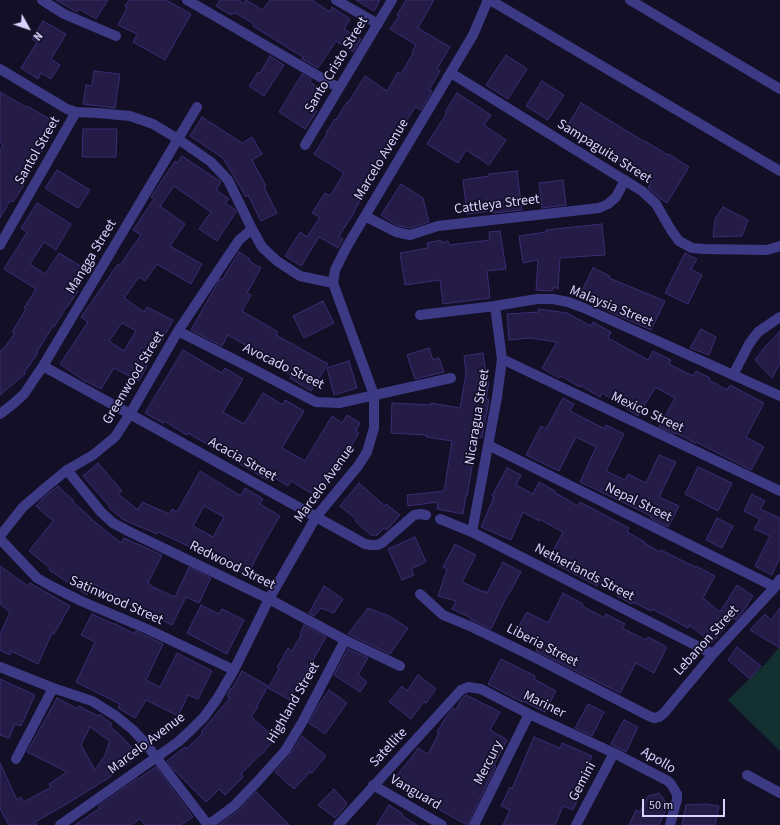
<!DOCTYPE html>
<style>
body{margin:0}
#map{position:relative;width:780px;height:825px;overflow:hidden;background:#130f26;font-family:"Source Sans 3",sans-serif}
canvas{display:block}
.north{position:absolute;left:8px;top:8px;width:40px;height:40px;-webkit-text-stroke:3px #130f26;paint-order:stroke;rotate:130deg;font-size:11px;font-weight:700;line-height:16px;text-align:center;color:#d9d4ff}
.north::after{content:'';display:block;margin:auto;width:14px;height:18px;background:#d9d4ff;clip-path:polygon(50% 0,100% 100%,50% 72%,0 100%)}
.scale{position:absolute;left:642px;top:799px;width:83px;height:18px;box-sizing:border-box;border:2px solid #d9d4ff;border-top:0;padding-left:5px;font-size:12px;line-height:14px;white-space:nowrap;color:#d9d4ff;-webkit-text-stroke:3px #130f26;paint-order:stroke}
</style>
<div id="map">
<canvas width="780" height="825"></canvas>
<div class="north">N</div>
<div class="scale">50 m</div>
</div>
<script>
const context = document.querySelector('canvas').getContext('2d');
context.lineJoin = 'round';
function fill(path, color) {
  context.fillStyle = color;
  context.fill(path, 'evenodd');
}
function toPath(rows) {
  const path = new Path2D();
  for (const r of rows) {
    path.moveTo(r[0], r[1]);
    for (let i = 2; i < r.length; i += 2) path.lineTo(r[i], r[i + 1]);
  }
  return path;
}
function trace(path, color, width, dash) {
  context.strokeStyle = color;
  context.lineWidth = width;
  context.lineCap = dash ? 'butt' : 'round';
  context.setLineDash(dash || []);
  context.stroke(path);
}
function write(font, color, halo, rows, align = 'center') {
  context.font = font + ' "Source Sans 3",sans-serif';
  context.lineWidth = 3.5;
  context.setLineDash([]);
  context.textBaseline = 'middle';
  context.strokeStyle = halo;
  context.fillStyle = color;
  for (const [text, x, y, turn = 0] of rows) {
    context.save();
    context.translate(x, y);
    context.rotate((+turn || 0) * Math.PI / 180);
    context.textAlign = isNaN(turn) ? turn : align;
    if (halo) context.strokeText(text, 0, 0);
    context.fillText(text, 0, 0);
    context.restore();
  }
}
const green = toPath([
 [780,646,780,751,728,700,767,662]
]);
const building = toPath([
 [56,0,108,0,96,19,79,9,77,12,56,0],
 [129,0,166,0,191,14,165,60,133,42,137,34,118,25,127,8,125,6,129,0],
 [220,0,239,0,244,4,246,0,263,10,270,0,312,0,330,12,332,7,350,19,344,29,361,39,353,52,336,41,318,68,302,59,303,57,253,26,254,24,236,13,235,14,232,13,231,15,216,6,220,0],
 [356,0,380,0,374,11,356,0],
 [406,0,434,0,418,28,450,47,437,69,440,71,429,90,432,91,421,110,415,107,401,130,403,132,378,168,379,169,354,211,355,211,339,236,343,239,338,248,319,237,301,266,285,256,300,232,307,237,320,217,312,213,325,193,330,196,344,173,314,154,327,134,326,133,335,119,336,120,347,102,348,103,365,76,387,91,398,72,401,74,413,53,412,52,416,45,390,29,399,16,397,15,406,0],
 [43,21,66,34,51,59,60,65,51,79,41,73,38,79,21,68,37,42,32,39,43,21],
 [506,55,527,69,508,99,486,85,506,55],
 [270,56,284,65,264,96,249,86,258,72,260,73,270,56],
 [94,71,120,74,115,108,83,104,86,85,92,86,94,71],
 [302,74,311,79,310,82,325,92,314,109,317,111,305,129,279,112,302,74],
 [542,81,564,95,548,120,526,106,542,81],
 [0,92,26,107,27,106,51,120,53,132,35,163,29,160,17,180,24,185,13,202,10,201,0,218,0,150,3,145,0,143,0,92],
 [457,93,491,115,484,125,506,140,489,165,466,150,458,163,427,144,447,113,445,112,457,93],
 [581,103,645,142,645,141,668,155,669,154,689,167,667,203,658,197,648,188,651,183,628,169,629,167,600,149,599,150,565,130,581,103],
 [202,117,242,143,252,137,262,154,252,160,266,186,264,187,277,213,261,221,248,195,246,197,223,158,190,136,202,117],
 [83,129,117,129,116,157,82,157,83,129],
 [182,156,221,182,216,190,229,199,225,203,236,210,236,212,217,241,199,229,211,212,174,186,160,206,185,224,170,246,202,264,191,284,157,264,145,281,139,277,124,298,144,312,147,307,173,320,160,344,157,342,145,365,147,366,139,381,114,368,101,389,86,381,86,382,60,364,88,322,81,317,118,264,120,265,141,235,133,230,154,199,151,197,175,161,177,163,182,156],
 [122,323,136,331,124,351,109,341,122,323],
 [57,170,90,190,78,208,45,188,57,170],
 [517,171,522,210,493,213,493,211,467,214,463,180,489,176,489,174,517,171],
 [563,180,566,205,542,208,539,183,563,180],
 [401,184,423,198,429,222,410,228,398,226,381,215,401,184],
 [37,203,71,224,56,250,44,242,30,264,45,274,59,253,87,270,75,289,78,291,68,306,67,306,54,327,53,326,37,352,38,353,24,373,25,374,0,395,0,351,5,347,15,333,12,332,26,309,24,308,36,289,4,269,27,232,21,228,37,203],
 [723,207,748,220,742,236,713,237,715,219,723,207],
 [602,224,605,255,560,258,558,289,554,287,552,291,536,290,538,260,523,263,519,236,546,232,546,230,602,224],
 [500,231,506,269,487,271,490,298,443,304,440,280,405,285,400,253,428,248,427,243,441,240,441,243,448,241,449,245,490,240,489,232,500,231],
 [239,252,250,259,249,261,261,268,247,293,251,295,242,311,278,332,276,335,328,364,311,391,290,378,292,376,266,361,268,358,228,335,222,346,191,330,217,284,220,279,222,280,239,252],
 [685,253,697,259,691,269,702,275,688,304,665,293,685,253],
 [593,268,610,276,609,278,665,301,651,330,599,307,599,306,579,297,593,268],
 [323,301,334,323,304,338,293,316,323,301],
 [539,309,567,313,591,326,593,322,611,332,608,338,648,360,653,351,671,360,669,364,693,376,696,371,710,378,709,380,727,390,730,385,764,403,746,437,764,447,751,470,696,442,695,443,676,433,675,434,659,427,675,398,657,388,655,388,638,416,602,393,600,397,580,385,580,387,561,376,559,378,542,368,557,342,530,338,509,340,507,314,539,312,539,309],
 [701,329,716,337,709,355,690,348,701,329],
 [780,331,780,363,772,378,755,360,764,348,780,331],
 [429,348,433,360,439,358,444,372,415,379,407,355,429,348],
 [183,350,222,373,225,368,243,379,223,412,244,424,263,393,283,405,285,400,304,411,282,448,305,461,332,416,342,423,347,415,360,423,356,431,359,433,319,498,291,481,288,486,270,475,267,480,188,433,187,435,164,421,163,423,145,413,183,350],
 [483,353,487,381,489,382,486,399,489,400,482,438,478,437,475,457,474,456,467,496,466,496,463,514,437,509,438,502,408,506,407,495,444,491,452,441,426,437,426,435,391,433,392,403,431,405,431,403,460,408,466,374,464,356,483,353],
 [349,361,357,388,334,395,327,368,349,361],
 [563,398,574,404,570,411,605,429,606,425,624,434,606,471,625,480,628,474,646,483,659,455,676,462,659,497,679,506,668,527,650,518,651,516,635,508,580,482,596,447,576,437,559,471,526,455,541,426,546,429,563,398],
 [98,463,122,491,118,494,138,510,142,502,169,514,172,509,177,512,200,471,241,496,245,488,263,499,260,504,280,516,264,543,247,576,204,553,186,545,158,532,157,534,124,520,109,508,110,507,83,476,98,463],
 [204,506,224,517,213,537,193,526,204,506],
 [698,467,732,483,718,511,685,494,698,467],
 [507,468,521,475,516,485,533,494,539,482,555,491,554,492,578,506,580,502,629,528,627,532,645,542,644,543,660,552,661,550,695,567,696,566,715,576,703,598,720,612,737,585,753,596,742,613,736,620,733,618,712,643,689,625,688,628,652,609,651,611,633,602,632,604,617,596,619,591,600,581,597,586,548,560,563,532,539,519,539,521,523,512,511,540,481,527,494,497,492,496,507,468],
 [359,483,385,506,386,504,400,515,388,529,387,530,384,528,376,536,373,534,372,536,355,521,356,519,340,506,359,483],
 [58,486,74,501,73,502,91,518,90,518,121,543,124,538,162,555,148,583,151,585,151,586,175,597,189,567,211,578,199,603,186,597,172,625,159,619,158,623,141,616,142,610,117,598,118,596,94,584,87,595,49,570,50,568,29,551,53,521,36,506,44,497,58,486],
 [752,494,765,501,760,509,780,518,780,558,772,575,755,566,770,536,754,529,760,519,744,511,752,494],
 [717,518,733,526,722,548,706,540,717,518],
 [415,537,426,562,411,569,414,575,402,580,388,549,415,537],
 [455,544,476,555,462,582,484,592,484,591,487,593,503,562,521,572,509,594,508,594,491,629,470,619,471,618,452,609,456,601,438,596,447,569,443,567,455,544],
 [0,566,28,586,30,583,70,606,54,634,52,633,38,664,11,651,10,655,0,650,0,634,10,612,0,604,0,566],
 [324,586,343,599,334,613,321,608,314,616,309,613,324,586],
 [563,593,583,604,582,606,605,618,606,614,625,624,622,628,646,640,648,637,667,647,654,673,636,663,620,693,536,651,537,647,514,634,527,612,548,623,563,593],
 [201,605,219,614,222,609,244,620,227,654,187,633,201,605],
 [368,608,389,616,408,628,390,654,348,634,368,608],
 [780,608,780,648,750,630,765,614,771,620,780,608],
 [92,614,113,624,113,623,135,634,136,631,163,644,146,680,160,687,177,653,212,671,198,699,188,695,178,716,146,700,135,718,118,708,120,704,76,682,95,642,81,635,92,614],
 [304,625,326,637,312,662,313,663,303,678,302,677,290,700,268,688,279,669,277,668,288,648,292,651,301,635,300,634,304,625],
 [737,647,761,666,750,679,728,660,737,647],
 [348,649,368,658,358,675,367,682,360,692,334,675,348,649],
 [501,659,535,676,534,679,556,691,545,712,523,701,522,702,488,684,501,659],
 [242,671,268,686,257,706,258,707,251,717,276,738,261,755,260,755,241,774,243,777,225,795,219,789,206,802,172,768,167,761,185,747,186,749,203,733,201,732,230,698,227,696,231,688,232,689,242,671],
 [418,675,436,689,426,703,424,702,411,719,389,702,402,686,407,691,418,675],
 [0,679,35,695,21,726,15,724,9,738,0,735,0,679],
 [329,690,347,703,325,734,309,723,318,706,329,690],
 [466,695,500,712,490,730,507,740,494,765,496,766,467,825,429,804,408,792,407,793,392,781,412,757,418,748,428,754,439,733,437,732,446,717,453,708,456,710,461,700,466,695],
 [57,698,78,709,79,706,98,716,99,714,112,724,110,727,118,733,138,754,126,766,125,764,110,777,65,805,35,822,37,825,9,825,0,809,0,763,17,800,21,797,24,802,51,787,49,784,67,772,27,752,57,698],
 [90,727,110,741,105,755,95,770,81,745,90,727],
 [588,704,604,712,592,736,575,728,588,704],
 [624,720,638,727,626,752,611,744,624,720],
 [302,736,326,756,312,773,310,772,294,789,275,772,290,755,302,736],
 [534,737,560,748,562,743,592,756,581,782,585,783,573,810,563,806,555,825,503,825,510,810,501,806,510,787,512,789,534,737],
 [156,767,193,817,181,825,145,825,140,819,131,825,75,825,100,808,98,806,138,778,138,779,156,767],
 [334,789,347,803,344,808,335,818,318,805,334,789],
 [256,792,289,825,219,825,238,811,256,792],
 [659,793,668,805,659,825,629,825,636,810,640,812,648,796,659,793],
 [706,804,719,806,715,825,682,825,686,805,706,804],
 [389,805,403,814,402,816,417,825,377,825,389,805]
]);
const minor = toPath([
 [42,0,64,14,116,36],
 [187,0,339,88],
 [336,0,378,24],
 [490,0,780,171],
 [630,0,780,89],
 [0,69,67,109,76,112,98,113,130,116,153,124,178,139,211,162,228,180,252,229,262,247,277,261,300,276,333,283],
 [451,73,642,191,656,204,671,230,679,241,692,248,704,249,767,250,780,246],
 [305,145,392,0],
 [365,216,396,232,410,235,438,226,599,208,608,204,616,197,625,180],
 [0,245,76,112],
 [420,315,495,306,537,299,553,299,568,302,584,308,780,396],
 [178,331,249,367,316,402,339,403,451,378],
 [502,359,780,491],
 [43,366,365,544,371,545,377,545,382,543,414,515,421,514,426,515],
 [733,375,749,344,758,332,780,317],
 [0,414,13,404,24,394,43,366,197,107],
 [488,445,775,587],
 [67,470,101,512,113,523,130,532,269,599,345,640,400,666],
 [440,519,472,532,713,654],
 [472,532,497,397,502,359,495,306],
 [0,536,23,507,45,488,67,470,93,455,115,437,130,414,178,331,239,240,252,229],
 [0,539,37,578,51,586,81,601,147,629,234,670],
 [420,594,443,615,472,627,536,658,649,716,654,718,659,717,664,713,713,654,775,587,780,579],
 [0,667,53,688,92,701,116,716,133,730,146,744,208,825],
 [16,759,53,688],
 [747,775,780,793],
 [373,785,442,825],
 [60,825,178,742,190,731,204,717,217,699,234,670,269,599,316,517,358,466,367,452,374,428,374,395,333,283,335,270,346,248,473,35,488,0],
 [208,825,234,806,256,783,285,751,303,721,345,640],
 [338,825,461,690,468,687,481,689,529,714,614,753,668,781,671,784,677,794,677,799,670,825],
 [474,825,529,714],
 [576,825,614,753]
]);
const streetNames = [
 ["Santo Cristo Street",337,65,-59],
 ["Santol Street",38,151,-60],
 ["Sampaguita Street",604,152,32],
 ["Marcelo Avenue",382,160,-59],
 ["Cattleya Street",497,205,-7],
 ["Mangga Street",92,257,-59],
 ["Malaysia Street",611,307,22],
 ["Avocado Street",283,367,26],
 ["Greenwood Street",134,378,-59],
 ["Mexico Street",647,413,25],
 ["Nicaragua Street",478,417,-81],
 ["Acacia Street",242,460,29],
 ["Marcelo Avenue",325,484,-54],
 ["Nepal Street",638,503,26],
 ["Redwood Street",232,566,26],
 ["Netherlands Street",584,573,27],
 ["Satinwood Street",116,601,24],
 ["Lebanon Street",707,641,-48],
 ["Liberia Street",542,646,27],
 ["Highland Street",294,703,-60],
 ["Mariner",544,705,26],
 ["Marcelo Avenue",147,744,-37],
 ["Satellite",389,748,-47],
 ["Apollo",658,761,31],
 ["Mercury",489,763,-63],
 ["Gemini",583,782,-62],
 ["Vanguard",415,793,30]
];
fill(green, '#12302f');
fill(building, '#241b47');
trace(building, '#3b2d73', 1);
trace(minor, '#3d3a85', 10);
write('14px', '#d9d4ff', '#130f26', streetNames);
</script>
